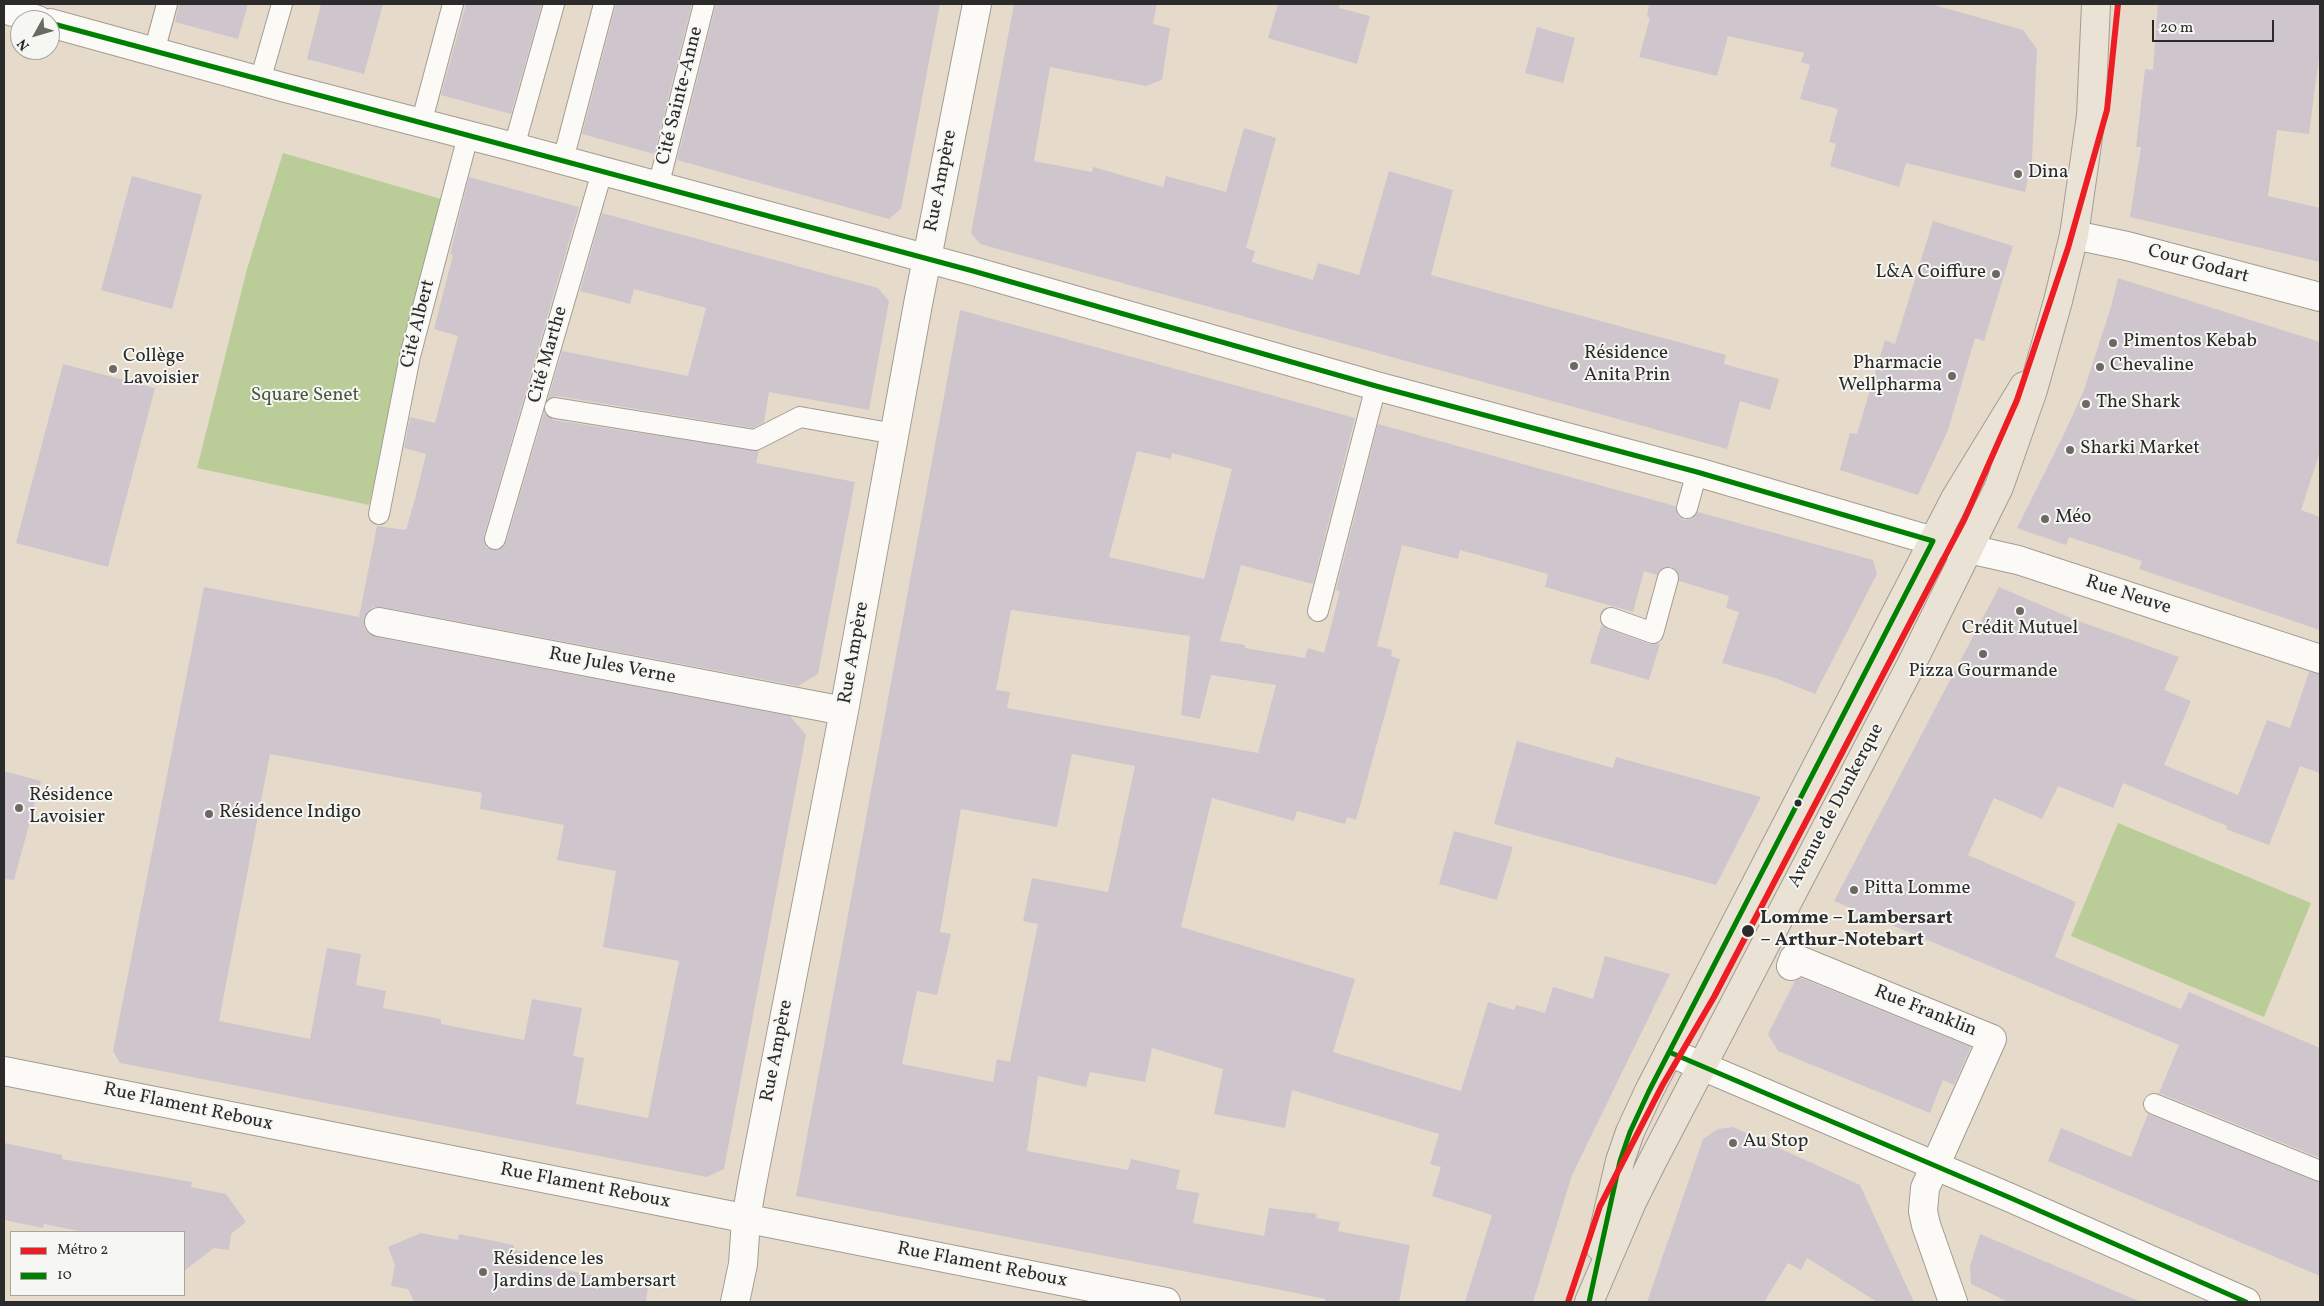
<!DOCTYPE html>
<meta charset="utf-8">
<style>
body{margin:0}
#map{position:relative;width:2324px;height:1306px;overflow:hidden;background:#e6dbcb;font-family:Vollkorn,serif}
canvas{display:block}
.frame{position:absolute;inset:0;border:5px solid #2b2b2b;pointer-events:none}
.legend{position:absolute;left:10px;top:1231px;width:175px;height:65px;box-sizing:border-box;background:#f6f6f2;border:1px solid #a5a5a2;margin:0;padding:6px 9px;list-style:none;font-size:15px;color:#2b2b2b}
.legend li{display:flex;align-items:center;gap:10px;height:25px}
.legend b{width:25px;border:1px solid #a5a5a2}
.north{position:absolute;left:10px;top:10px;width:50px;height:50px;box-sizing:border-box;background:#f6f6f2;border:1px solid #a5a5a2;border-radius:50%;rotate:231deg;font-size:14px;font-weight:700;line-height:20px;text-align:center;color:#2b2b2b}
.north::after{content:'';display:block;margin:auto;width:18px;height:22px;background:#6c6963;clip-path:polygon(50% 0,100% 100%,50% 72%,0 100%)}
.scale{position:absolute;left:2152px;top:20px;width:122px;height:22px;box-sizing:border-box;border:2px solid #2b2b2b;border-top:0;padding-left:6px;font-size:15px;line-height:18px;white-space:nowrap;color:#2b2b2b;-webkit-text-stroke:4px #f6f6f2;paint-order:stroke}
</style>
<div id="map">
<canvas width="2324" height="1306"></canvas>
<div class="frame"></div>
<ul class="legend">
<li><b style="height:6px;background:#ed1d24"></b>Métro 2</li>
<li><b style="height:6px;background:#008001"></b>10</li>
</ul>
<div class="north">N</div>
<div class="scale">20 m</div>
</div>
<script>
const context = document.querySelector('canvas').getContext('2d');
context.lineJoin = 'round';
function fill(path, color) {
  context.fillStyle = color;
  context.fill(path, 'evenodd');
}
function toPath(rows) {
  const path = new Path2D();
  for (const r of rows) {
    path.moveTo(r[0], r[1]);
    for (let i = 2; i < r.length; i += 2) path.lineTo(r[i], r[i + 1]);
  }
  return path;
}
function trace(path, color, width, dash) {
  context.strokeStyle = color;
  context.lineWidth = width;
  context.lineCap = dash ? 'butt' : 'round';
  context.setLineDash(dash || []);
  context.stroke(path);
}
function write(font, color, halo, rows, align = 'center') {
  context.font = font + ' Vollkorn,serif';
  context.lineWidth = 4;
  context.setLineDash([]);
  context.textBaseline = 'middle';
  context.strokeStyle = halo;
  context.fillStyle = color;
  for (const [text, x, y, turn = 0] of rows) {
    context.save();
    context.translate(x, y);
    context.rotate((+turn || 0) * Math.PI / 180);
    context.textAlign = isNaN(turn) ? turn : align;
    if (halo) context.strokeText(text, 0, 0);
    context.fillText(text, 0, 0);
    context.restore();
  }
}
const green = toPath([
 [283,153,441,199,369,505,197,468,247,269],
 [2118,823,2311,903,2264,1017,2071,936]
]);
const building = toPath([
 [179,4,248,4,238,39,175,22],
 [321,4,383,4,364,74,307,59],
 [466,4,542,4,511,114,441,95],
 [616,4,692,4,654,154,582,134],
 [716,4,940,4,901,209,889,219,677,160],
 [1014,4,1157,4,1153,24,1170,28,1162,80,1146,86,1050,67,1034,161,1092,172,1093,167,1163,187,1166,176,1226,192,1244,128,1276,138,1246,248,1255,251,1252,262,1313,280,1318,263,1359,275,1389,171,1453,190,1431,275,1726,355,1724,364,1779,379,1770,410,1740,401,1727,449,980,244,971,233],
 [1278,4,1340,4,1339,8,1370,16,1357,64,1268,38],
 [1649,4,1931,4,2023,30,2037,49,2032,161,2025,192,1906,163,1899,187,1830,166,1836,144,1829,142,1838,109,1800,99,1810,65,1801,62,1804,53,1728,36,1717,76,1639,57,1650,18,1647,17],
 [2158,4,2320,4,2320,49,2309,134,2277,130,2268,196,2320,208,2320,262,2130,217,2141,147,2136,147,2145,69,2153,70],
 [1537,27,1575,38,1563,83,1525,73],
 [132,176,202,195,172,309,101,290],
 [469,177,579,207,484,536,484,542,487,548,498,550,506,542,544,413,553,420,759,451,756,463,855,482,818,674,798,686,382,607,373,607,367,612,364,619,364,628,369,634,376,637,790,716,806,735,724,1169,707,1177,120,1063,113,1051,204,587,359,617,377,526,406,530,415,499,426,454,404,448,410,417,435,423,458,336,434,329,453,255,450,254],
 [270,754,482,793,480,809,564,825,557,860,616,871,603,947,679,961,648,1118,576,1104,584,1058,573,1056,582,1008,532,999,524,1040,441,1024,441,1019,383,1008,386,991,356,985,361,954,327,948,310,1039,219,1021],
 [602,213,878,288,889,301,869,410,769,392,764,422,753,428,557,396,548,399,562,351,688,376,706,308,634,289,630,304,580,291],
 [1933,221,2013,246,1984,341,1975,338,1948,430,1918,495,1840,470,1850,433,1857,434,1885,340,1895,344],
 [2118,278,2320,342,2320,452,2301,510,2320,517,2320,630,2139,569,2142,561,2069,537,2066,545,2017,528,2064,434,2084,390,2111,307],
 [960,310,1355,418,1313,584,1241,565,1220,641,1245,645,1245,648,1305,658,1308,648,1324,653,1340,591,1336,590,1378,424,1675,506,1678,516,1684,520,1690,519,1698,512,1873,560,1877,574,1815,694,1775,678,1722,663,1739,612,1726,608,1729,596,1679,581,1679,575,1672,567,1665,567,1657,575,1644,571,1633,612,1545,587,1548,574,1460,550,1458,559,1402,545,1377,646,1392,650,1391,656,1400,659,1356,820,1347,817,1345,824,1297,811,1294,821,1212,798,1181,927,1355,979,1333,1052,1461,1091,1488,1002,1514,1010,1516,1005,1545,1013,1553,987,1593,999,1605,956,1670,974,1572,1175,1533,1302,1465,1302,1492,1215,1432,1196,1441,1167,1430,1164,1439,1134,1292,1090,1285,1128,1214,1114,1223,1069,1152,1048,1145,1082,1090,1072,1086,1087,1038,1076,1027,1151,1128,1170,1131,1159,1180,1170,1176,1189,1199,1193,1193,1223,1264,1236,1269,1208,1317,1214,1316,1218,1340,1222,1338,1231,1410,1245,1399,1302,1325,1302,1325,1299,1286,1291,796,1196],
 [1137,451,1171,459,1172,453,1232,469,1204,579,1109,557],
 [1011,610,1190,636,1181,715,1200,719,1211,675,1276,685,1258,753,1007,708,1010,692,996,690],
 [1072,754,1135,766,1108,892,1032,878,1023,921,1038,924,1010,1062,997,1059,993,1082,902,1064,917,991,937,995,951,934,940,932,961,809,1057,827],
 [63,364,155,388,108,567,16,543],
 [1999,587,2076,620,2179,657,2164,690,2191,701,2164,765,2238,795,2267,720,2290,728,2309,672,2320,674,2320,773,2300,766,2269,845,2226,829,2227,826,2123,783,2113,808,2058,786,2042,819,1994,798,1968,855,2076,902,2055,957,2181,1009,2189,992,2320,1048,2320,1158,2159,1093,2179,1045,1834,901],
 [1601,626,1649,644,1660,644,1649,680,1590,663],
 [1517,741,1613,768,1616,757,1761,797,1716,885,1494,824],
 [4,771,41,781,14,880,4,879],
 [1454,831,1513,847,1497,900,1439,884],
 [1801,978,1971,1047,1954,1085,1943,1080,1930,1113,1778,1051,1768,1034,1795,981],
 [2148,1114,2320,1183,2320,1276,2048,1161,2061,1128,2131,1157],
 [1733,1127,1860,1185,1914,1302,1877,1302,1807,1258,1801,1270,1788,1263,1764,1302,1647,1302,1703,1139,1718,1129],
 [4,1143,62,1155,62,1159,192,1182,191,1187,226,1194,246,1222,231,1234,229,1250,214,1248,184,1271,184,1232,84,1232,44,1224,43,1228,4,1220],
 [421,1233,458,1240,459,1234,514,1245,514,1250,547,1257,545,1266,648,1286,646,1302,414,1302,408,1289,391,1286,395,1265,388,1247],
 [1980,1234,2141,1302,2008,1302,1971,1284,1970,1266]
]);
const service = toPath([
 [154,52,167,4],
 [260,81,282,4],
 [421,124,453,4],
 [514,147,554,4],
 [563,160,604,4],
 [658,187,704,4],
 [555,408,755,440,800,417,895,434],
 [1687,508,1697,472],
 [379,514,410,356,468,136],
 [495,539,602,172],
 [1318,611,1376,386],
 [1611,618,1653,633,1668,578],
 [2154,1104,2320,1171]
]);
const pedestrian = toPath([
 [1791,966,1794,958,1992,1039,1935,1166]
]);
const minor = toPath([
 [4,9,38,20],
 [50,23,282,87,514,147,973,271,1376,386,1697,472,1933,541,2018,560,2320,659],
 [2074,235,2127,246,2320,297],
 [379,622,844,711],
 [1669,1052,2013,1199,2246,1302],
 [4,1071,1166,1302],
 [1935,1166,1925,1188,1923,1211,1926,1225,1953,1302],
 [735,1302,743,1264,746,1219,752,1184,844,711,918,304,977,4]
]);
const primary = toPath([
 [1600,1247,1620,1161,1630,1132,1649,1091,1956,497,2024,386],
 [1589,1302,1632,1202,1653,1160,1912,663,1999,487,2033,390,2058,301,2074,235,2091,116,2096,4]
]);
const bus1 = toPath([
 [50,23,973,271,1376,386,1697,472,1933,541],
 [1669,1052,2013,1199,2246,1302],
 [1589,1302,1620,1161,1630,1132,1649,1091,1933,541]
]);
const metro1 = toPath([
 [1568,1302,1600,1206,1662,1086,1714,997,1964,520,2017,400,2068,248,2107,110,2118,4]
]);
const markers = [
 [2018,174,5,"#6c6963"],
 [1996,274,5,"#6c6963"],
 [2113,343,5,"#6c6963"],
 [1574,366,5,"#6c6963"],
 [2100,367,5,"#6c6963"],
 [113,369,5,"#6c6963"],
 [1952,376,5,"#6c6963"],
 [2086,404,5,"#6c6963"],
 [2070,450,5,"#6c6963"],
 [2045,519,5,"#6c6963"],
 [2020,611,5,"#6c6963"],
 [1983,654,5,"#6c6963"],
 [1798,803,4.5,"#2b2b2b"],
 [19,808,5,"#6c6963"],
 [209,814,5,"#6c6963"],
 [1854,890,5,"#6c6963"],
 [1748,931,7,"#2b2b2b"],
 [1733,1143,5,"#6c6963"],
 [483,1272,5,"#6c6963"]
];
const streetNames = [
 ["Cité Sainte-Anne",681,96,-76],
 ["Rue Ampère",942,181,-79],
 ["Cour Godart",2198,265,15],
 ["Cité Albert",419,324,-76],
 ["Cité Marthe",549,355,-74],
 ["Rue Neuve",2128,596,18],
 ["Rue Ampère",855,653,-80],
 ["Rue Jules Verne",612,667,11],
 ["Avenue de Dunkerque",1837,806,-62],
 ["Rue Franklin",1925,1012,22],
 ["Rue Ampère",778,1051,-79],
 ["Rue Flament Reboux",188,1108,12],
 ["Rue Flament Reboux",585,1187,11],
 ["Rue Flament Reboux",982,1266,11]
];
const poiNames = [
 ["Dina",2028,174],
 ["L&A Coiffure",1986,274,"right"],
 ["Pimentos Kebab",2123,343],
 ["Résidence",1584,355],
 ["Anita Prin",1584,377],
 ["Collège",123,358],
 ["Lavoisier",123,380],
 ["Pharmacie",1942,365,"right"],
 ["Wellpharma",1942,387,"right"],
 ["Chevaline",2110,367],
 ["The Shark",2096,404],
 ["Sharki Market",2080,450],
 ["Méo",2055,519],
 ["Crédit Mutuel",2020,630,"center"],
 ["Pizza Gourmande",1983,673,"center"],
 ["Résidence",29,797],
 ["Lavoisier",29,819],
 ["Résidence Indigo",219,814],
 ["Pitta Lomme",1864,890],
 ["Au Stop",1743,1143],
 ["Résidence les",493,1261],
 ["Jardins de Lambersart",493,1283]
];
const parkNames = [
 ["Square Senet",305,397]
];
const stopNames = [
 ["Lomme – Lambersart",1760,920],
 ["– Arthur-Notebart",1760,942]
];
fill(green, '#bacd98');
fill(building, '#cec6cc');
trace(service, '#a29c93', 22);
trace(pedestrian, '#a29c93', 30);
trace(minor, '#a29c93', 30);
trace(primary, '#a29c93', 30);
trace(service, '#fbfaf7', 20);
trace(pedestrian, '#fbfaf7', 28);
trace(minor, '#fbfaf7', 28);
trace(primary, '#ebe2d6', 28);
trace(bus1, '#008001', 5);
trace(metro1, '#ed1d24', 6);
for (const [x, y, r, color] of markers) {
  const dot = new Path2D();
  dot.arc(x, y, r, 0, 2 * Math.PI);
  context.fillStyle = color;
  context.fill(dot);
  trace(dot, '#f6f6f2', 2);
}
write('19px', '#2b2b2b', '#f6f6f2', streetNames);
write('19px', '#2b2b2b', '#f6f6f2', poiNames, 'left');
write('19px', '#4b583f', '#f6f6f2', parkNames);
write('bold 19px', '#2b2b2b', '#f6f6f2', stopNames, 'left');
</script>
